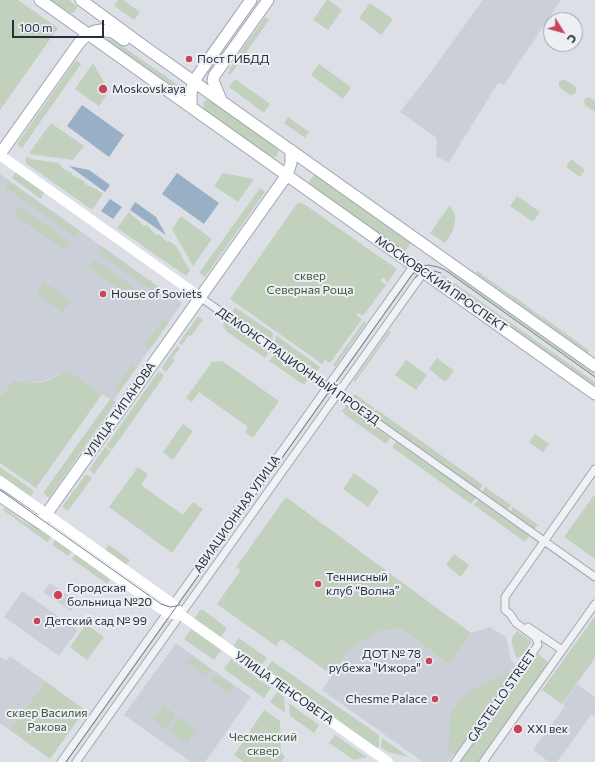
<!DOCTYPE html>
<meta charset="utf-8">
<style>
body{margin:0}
#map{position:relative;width:595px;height:762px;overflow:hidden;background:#dce0e6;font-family:Commissioner,sans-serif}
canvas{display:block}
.north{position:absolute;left:543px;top:12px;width:40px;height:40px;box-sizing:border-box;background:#eceff4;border:1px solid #9da2aa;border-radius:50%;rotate:127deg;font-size:11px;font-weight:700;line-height:16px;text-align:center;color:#272f3c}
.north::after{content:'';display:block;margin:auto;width:14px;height:18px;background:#c94359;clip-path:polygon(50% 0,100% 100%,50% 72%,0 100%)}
.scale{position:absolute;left:12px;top:20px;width:92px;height:18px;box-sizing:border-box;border:2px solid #272f3c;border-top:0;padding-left:5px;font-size:12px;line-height:14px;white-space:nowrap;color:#272f3c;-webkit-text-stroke:3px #eceff4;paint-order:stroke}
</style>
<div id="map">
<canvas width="595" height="762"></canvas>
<div class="north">С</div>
<div class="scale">100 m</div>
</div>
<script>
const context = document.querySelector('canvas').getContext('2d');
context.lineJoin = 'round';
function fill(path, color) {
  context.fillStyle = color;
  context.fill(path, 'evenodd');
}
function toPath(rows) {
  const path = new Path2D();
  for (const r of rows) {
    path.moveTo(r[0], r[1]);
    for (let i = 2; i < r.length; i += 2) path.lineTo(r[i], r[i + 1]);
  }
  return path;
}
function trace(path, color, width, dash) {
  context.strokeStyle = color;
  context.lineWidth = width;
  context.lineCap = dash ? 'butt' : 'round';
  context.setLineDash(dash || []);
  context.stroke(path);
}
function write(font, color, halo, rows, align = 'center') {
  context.font = font + ' Commissioner,sans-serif';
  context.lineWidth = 4;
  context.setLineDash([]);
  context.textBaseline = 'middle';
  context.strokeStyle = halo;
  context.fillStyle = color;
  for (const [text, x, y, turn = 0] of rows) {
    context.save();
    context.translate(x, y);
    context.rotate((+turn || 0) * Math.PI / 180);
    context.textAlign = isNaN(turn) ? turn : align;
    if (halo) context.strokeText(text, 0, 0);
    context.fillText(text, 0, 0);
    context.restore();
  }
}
const built = toPath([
 [483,0,561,0,504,85,498,83,449,162,436,157,437,138,400,112,431,72],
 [0,174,182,303,114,400,103,395,68,370,44,381,30,383,13,380,0,398],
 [50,583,78,602,71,611,43,592],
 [22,591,78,630,59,656,4,617],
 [490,627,506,637,511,660,517,667,448,762,423,762,322,690,350,649,377,632,400,628,449,664,471,633],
 [176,643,251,697,205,762,191,762,124,715],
 [10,656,45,681,10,730,0,723,0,657,6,661],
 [577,684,595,697,595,715,594,717,591,715,557,762,549,762,533,750,565,706,563,704]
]);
const green = toPath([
 [0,0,18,0,58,28,0,110],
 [51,0,69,0,77,6,77,8,73,13,70,13],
 [118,0,123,0,140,12,134,20,114,6],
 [327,0,329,0,342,10,328,30,313,20],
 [370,3,393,19,381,35,359,18],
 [265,17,269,20,231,74,228,74,229,71,235,59],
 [107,38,115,41,178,85,177,87,175,88,107,40],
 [76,60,81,64,22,148,17,144],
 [93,63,109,91,99,106,75,89],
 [319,64,351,87,343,99,311,75],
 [235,79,270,104,264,113,229,87],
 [562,80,565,80,576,87,576,92,575,94,570,95,559,87,559,82],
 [587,97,588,98,589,97,595,101,595,112,585,105,584,100],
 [206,100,211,101,277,148,279,151,276,157,274,157,271,156,204,109,203,105,203,103],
 [288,117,309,132,305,138,284,123],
 [51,123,84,146,73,160,30,154,30,152],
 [28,157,31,159,58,163,62,166,62,168,72,173,72,175,85,182,85,184,96,189,103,194,92,210,27,164,25,161,26,158],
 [571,159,585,170,580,177,566,167],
 [16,172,44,191,41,199,12,178],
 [223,173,254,179,238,202,214,186],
 [314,175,316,176,408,241,411,242,405,252,310,184,309,182],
 [8,181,79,231,75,237,5,187],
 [260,188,265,192,205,277,199,273],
 [517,196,540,212,533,222,510,206],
 [299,203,304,204,397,269,388,282,383,278,381,279,381,281,386,285,363,316,358,313,356,315,362,319,330,363,325,360,322,364,230,299,296,205],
 [450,205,455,215,455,219,453,231,445,243,430,233],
 [19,207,21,207,69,241,69,243,64,249,63,249,15,215,15,214],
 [129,212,144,226,147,225,156,235,159,234,167,242,169,241,176,246,190,271,186,276,117,228],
 [181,216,212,239,193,266,172,229],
 [101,247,171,296,168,302,97,252],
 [93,260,95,260,143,294,143,296,139,302,137,302,89,268,89,266],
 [448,270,450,271,595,374,595,376,447,271],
 [477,271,483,275,482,276,484,276,511,295,510,295,512,295,542,317,542,318,543,317,579,343,579,344,580,344,589,350,588,353,476,273],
 [443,275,595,382,595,386,443,278],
 [44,282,71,301,63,312,36,293],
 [235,307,273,333,272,343,231,314],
 [198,316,203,320,191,336,189,335,182,345,179,343],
 [164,319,169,322,149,350,144,346],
 [225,321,269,352,265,358,226,331,223,325],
 [364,321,366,323,335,367,333,365],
 [389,331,391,332,355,382,353,381],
 [276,335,320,367,315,374,274,345],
 [177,346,180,348,172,359,175,360,166,372,163,370,162,367],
 [274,355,308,379,304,385,269,361],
 [437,358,454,371,445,382,429,369],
 [406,360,427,375,416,390,395,375],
 [222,361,279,401,253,438,245,432,248,427,199,392,192,402,186,398,212,362],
 [132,364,137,367,119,392,115,388],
 [68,370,102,394,36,488,0,463,0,398,13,380,30,383,44,382],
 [158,372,162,373,164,376,112,450,106,446],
 [355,394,374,408,370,413,351,399],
 [110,399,111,399,116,402,49,498,43,493],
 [346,406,390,438,386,444,348,417,342,411],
 [376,409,483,485,479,490,372,414],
 [183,424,193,431,173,460,163,452],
 [535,434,549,444,543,452,529,442],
 [396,442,476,498,471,504,392,447],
 [105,447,111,451,94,474,89,470],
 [264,464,265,465,229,516,228,515],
 [0,467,34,491,30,497,0,475],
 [138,467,148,474,141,485,183,515,193,502,203,509,172,553,109,507],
 [354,473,379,491,368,507,343,489],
 [86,474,92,478,68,511,62,507],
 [485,487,511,505,507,510,482,492],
 [595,494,595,559,564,537],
 [286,497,471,633,449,664,400,628,377,632,350,649,332,675,281,639,276,646,217,604,241,570,236,567],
 [478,500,529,536,525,542,474,505],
 [513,507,538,525,534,529,510,512],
 [5,508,24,522,44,532,51,537,47,542,3,510],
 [55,540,71,551,71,553,68,556,52,545],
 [109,545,130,560,127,564,125,564,105,550],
 [454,554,469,565,461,577,446,565],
 [75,555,76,555,110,579,107,584,72,559],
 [200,610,203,610,227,628,221,637,194,619],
 [595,616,595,658,562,704,542,690],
 [86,624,104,637,87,660,70,647],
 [191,629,221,650,214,660,184,639],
 [517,631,531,641,531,643,524,654,518,658,516,657,512,644,512,638],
 [239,638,267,658,261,666,233,646],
 [538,654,549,663,479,762,460,762],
 [192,657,211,670,206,676,187,663],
 [231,659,271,688,264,698,224,669],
 [272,661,379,735,379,746,377,748,265,670],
 [512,671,514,672,455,755,448,750,451,713,465,693],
 [216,674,234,687,230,694,211,680],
 [45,681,85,710,50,759,10,730],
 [277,692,284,697,285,713,270,702],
 [289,703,319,725,314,733,290,716],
 [163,705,176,715,166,729,153,720],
 [264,710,280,721,281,752,285,757,281,762,244,762,234,755],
 [179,717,197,730,187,744,169,731],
 [335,735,367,757,354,760,329,743],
 [382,738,409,757,388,752,381,747]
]);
const water = toPath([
 [82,105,124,135,109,157,67,126],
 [69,166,89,170,110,185,105,192],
 [177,173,219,203,204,224,162,194],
 [110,199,122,207,113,219,101,211],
 [135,202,156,217,166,235,130,210]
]);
const street = toPath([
 [200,297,595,577],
 [528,627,562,650],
 [61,762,414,265],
 [76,762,424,272],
 [455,762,538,645,537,640,535,637,516,623,510,614,505,610,505,597,595,469],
 [483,762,595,604]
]);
const secondary = toPath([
 [0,155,200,297],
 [0,481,173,604,181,615,388,762],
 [40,523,167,613,181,615]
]);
const primary = toPath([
 [40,0,595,394],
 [81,0,142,45,595,366],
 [221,100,213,81,214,76,268,0],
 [191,107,191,94,192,88,194,81,205,65,251,0],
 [0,154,79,43,88,34,95,31,101,30,113,32,124,40],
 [0,496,40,523,287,175,291,163,291,150]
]);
const tram = toPath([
 [415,278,420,274,427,272,434,271,441,273],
 [0,490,161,604,167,606,171,607,180,605],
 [66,762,412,275,417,270,424,266,428,265,438,267,445,270,595,377]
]);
const markers = [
 [189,59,4,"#c94359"],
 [103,89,5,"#c94359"],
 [103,294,4,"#c94359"],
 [318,584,4,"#c94359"],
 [58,595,5,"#c94359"],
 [37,621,4,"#c94359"],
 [429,661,4,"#c94359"],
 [435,699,4,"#c94359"],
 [518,729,5,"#c94359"]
];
const poiNames = [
 ["Пост ГИБДД",197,59],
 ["Moskovskaya",112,89],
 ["House of Soviets",111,294],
 ["Теннисный",326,577],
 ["клуб “Волна”",326,591],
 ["Городская",67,588],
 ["больница №20",67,602],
 ["Детский сад № 99",45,621],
 ["ДОТ № 78",421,654,"right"],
 ["рубежа \"Ижора\"",421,668,"right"],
 ["Chesme Palace",427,699,"right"],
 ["XXI век",527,729]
];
const parkNames = [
 ["сквер",310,276],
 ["Северная Роща",310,290],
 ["сквер Василия",47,713],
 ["Ракова",47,727],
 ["Чесменский",263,737],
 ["сквер",263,751]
];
const streetNames = [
 ["МОСКОВСКИЙ ПРОСПЕКТ",441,284,35],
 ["ДЕМОНСТРАЦИОННЫЙ ПРОЕЗД",298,366,35],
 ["УЛИЦА ТИПАНОВА",120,410,-55],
 ["АВИАЦИОННАЯ УЛИЦА",237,514,-55],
 ["УЛИЦА ЛЕНСОВЕТА",284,688,35],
 ["GASTELLO STREET",502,696,-55]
];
fill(built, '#cbcfd8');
fill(green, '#c2d0be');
fill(water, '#98afc5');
trace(street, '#a2a7b0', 9);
trace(primary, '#9ca5b1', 13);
trace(street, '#eff1f5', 7);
trace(secondary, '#fff', 10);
trace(primary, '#fff', 11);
trace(tram, '#76808f', 1);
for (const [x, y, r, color] of markers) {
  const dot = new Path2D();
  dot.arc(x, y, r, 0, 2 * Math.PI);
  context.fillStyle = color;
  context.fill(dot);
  trace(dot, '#eceff4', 1.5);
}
write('12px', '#272f3c', '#eceff4', poiNames, 'left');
write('12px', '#3b5734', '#eceff4', parkNames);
write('12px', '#272f3c', '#eceff4', streetNames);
</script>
